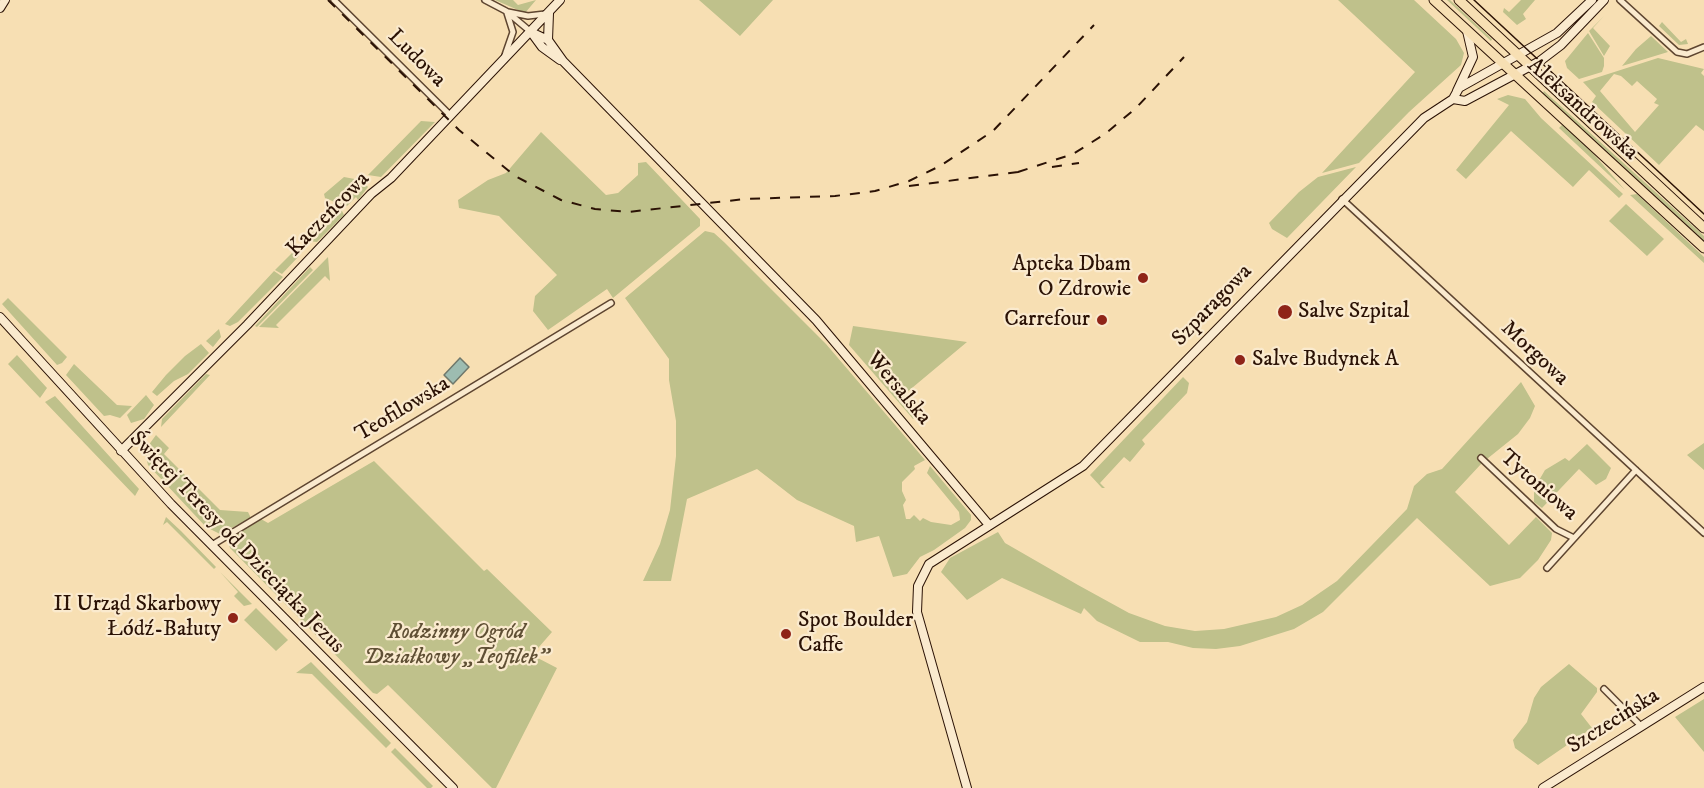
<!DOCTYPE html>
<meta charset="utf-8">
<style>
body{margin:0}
canvas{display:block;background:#f7dfb3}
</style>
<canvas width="1704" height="788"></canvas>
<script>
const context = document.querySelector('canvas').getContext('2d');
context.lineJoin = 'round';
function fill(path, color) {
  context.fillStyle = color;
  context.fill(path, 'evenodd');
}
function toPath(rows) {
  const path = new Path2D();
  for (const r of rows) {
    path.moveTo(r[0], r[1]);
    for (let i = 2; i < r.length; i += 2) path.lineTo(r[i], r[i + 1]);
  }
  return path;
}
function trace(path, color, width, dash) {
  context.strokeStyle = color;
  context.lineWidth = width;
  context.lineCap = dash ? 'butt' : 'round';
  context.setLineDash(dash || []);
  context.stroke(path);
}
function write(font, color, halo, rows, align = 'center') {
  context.font = font + ' "IM FELL DW Pica",serif';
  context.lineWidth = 4.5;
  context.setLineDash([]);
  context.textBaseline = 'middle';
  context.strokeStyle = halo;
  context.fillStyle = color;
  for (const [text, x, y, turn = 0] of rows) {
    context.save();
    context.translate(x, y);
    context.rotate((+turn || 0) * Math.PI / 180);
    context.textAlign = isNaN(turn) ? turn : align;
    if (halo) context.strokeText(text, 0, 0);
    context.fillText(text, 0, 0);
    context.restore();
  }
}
const green = toPath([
 [495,0,513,0,518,5,536,0,525,13],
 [699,0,773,0,740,36],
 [1338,0,1414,0,1456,39,1464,53,1461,65,1409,112,1359,163,1322,173,1415,72],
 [1447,0,1450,0,1492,39,1491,41],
 [1521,0,1535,0,1523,14,1526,19,1517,25,1503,12,1504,8,1509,12],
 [1604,16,1593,28,1610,46,1604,56,1589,31],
 [1662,22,1681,42,1686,39,1688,44,1679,45,1659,26],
 [1588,33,1604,58,1604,66,1602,72,1579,79,1567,68,1565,61],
 [1651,36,1668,52,1622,66,1636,49],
 [1658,58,1704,69,1701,73,1704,76,1704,131,1696,125,1659,165,1592,102,1596,96,1583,82],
 [1614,74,1621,76,1632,86,1637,81,1657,99,1654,103,1659,105,1635,132,1600,91],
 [1544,91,1704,236,1704,241,1543,93],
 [1508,95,1525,99,1541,118,1623,194,1619,198,1589,170,1573,187,1511,131,1466,179,1456,170,1509,105,1497,99],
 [421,121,435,122,381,177,368,175],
 [1563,124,1591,151,1625,190,1559,128],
 [541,132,606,195,618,193,638,175,638,163,646,162,700,219,700,226,613,298,607,289,548,330,533,311,535,296,557,275,499,216,459,208,458,200,488,180,506,173],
 [1356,167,1287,238,1272,229,1269,223,1299,192,1318,177],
 [344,177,360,180,337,203,325,198,324,194],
 [363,181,368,187,358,200,356,197,347,206,340,204],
 [1637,194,1704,257,1704,263,1630,195],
 [1626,204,1664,239,1647,256,1609,221],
 [336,208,342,211,344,215,317,242,308,241,306,239],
 [705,231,714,233,724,242,826,344,925,460,914,466,915,469,902,482,902,491,906,500,903,505,906,519,910,519,914,515,920,521,923,518,931,522,951,525,960,520,959,512,927,473,930,466,971,515,971,520,965,528,934,550,920,557,907,574,893,577,879,536,856,542,854,526,797,500,757,469,687,499,671,581,643,581,660,544,670,510,676,456,676,421,669,380,669,359,625,298],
 [294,251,299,256,282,274,275,270],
 [328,257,330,281,325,276,276,325,279,328,259,327],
 [310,267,313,270,257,327,255,326],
 [274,271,283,277,238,322,230,326,225,324],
 [8,298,67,357,62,363,57,365,2,304],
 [853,326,967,342,900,398,915,417,913,419,849,345],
 [219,329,221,337,213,347,206,341],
 [201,344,209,353,188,374,174,381,157,396,152,392,166,375,185,356],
 [17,355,47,388,40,398,8,364],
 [74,364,117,405,132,406,120,418,110,415,104,416,66,375],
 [206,374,210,375,161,427,162,419],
 [1183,377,1189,383,1187,393,1142,440,1145,444,1130,462,1124,457,1100,483,1105,488,1102,488,1090,475],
 [1521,382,1535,406,1530,418,1518,434,1482,463,1455,492,1509,545,1536,517,1552,533,1551,540,1538,560,1520,578,1490,586,1417,518,1323,612,1294,629,1240,646,1216,649,1193,648,1168,642,1140,642,1097,621,1084,608,1081,614,1002,578,967,600,941,572,950,558,998,532,1005,543,1078,585,1129,613,1165,626,1195,631,1224,629,1276,617,1302,605,1337,581,1407,509,1414,486,1427,474,1442,469],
 [146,395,154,405,144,419,131,423,127,415],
 [55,396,139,489,135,496,45,402],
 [156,435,169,448,164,454,220,510,248,512,251,518,220,534,206,527,148,465,146,457,148,446],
 [1704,443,1704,470,1687,455],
 [1587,444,1611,468,1606,479,1596,485,1579,469,1542,508,1534,502,1534,489,1545,470,1565,458,1569,461],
 [374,461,484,571,487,569,552,632,532,655,557,668,496,788,492,788,388,685,377,694,373,693,230,548,228,542,236,534,261,519,268,523],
 [166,517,181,531,216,567,214,569,167,522,163,525],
 [220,572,252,604,244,606,234,596,238,592],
 [256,608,288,640,276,651,244,620],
 [311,662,391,743,386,748,312,674,296,673],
 [1569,664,1597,688,1597,692,1581,714,1592,728,1538,765,1515,748,1513,740,1527,722,1534,698,1541,687],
 [1704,699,1704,752,1675,717],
 [395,748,433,786,431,788,427,788,391,752]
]);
const water = toPath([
 [460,358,469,367,453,384,444,375,460,358]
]);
const street = toPath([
 [334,0,450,115],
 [485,0,506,11,531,32],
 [1620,0,1677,52,1687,54,1704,47],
 [508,12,528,16,545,14],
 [505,55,513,32,507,13],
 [1342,199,1704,533],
 [1481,458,1556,529,1574,538],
 [212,545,611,303],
 [1547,568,1636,470],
 [1604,689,1641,726]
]);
const secondary = toPath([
 [0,8,5,0],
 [531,32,548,40,563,61,816,320,989,525],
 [531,32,542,47,560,60],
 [548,40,549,13],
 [1457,91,1473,57,1467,31],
 [1453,99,1465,101,1540,61,1561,45,1604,0],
 [0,317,171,504,453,788],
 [121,451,247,325,371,194,391,178,560,0],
 [967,788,917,612,918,586,929,564,1083,466,1424,118,1453,99,1459,88,1557,33,1592,0],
 [1543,788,1704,687]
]);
const primary = toPath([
 [1434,0,1704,248],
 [1459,0,1704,228]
]);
const tram = toPath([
 [1474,0,1704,214]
]);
const rail = toPath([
 [328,0,459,130,515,176,561,200,595,209,628,212,745,199,835,196,875,191,909,181,940,166,993,131,1094,25],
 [1052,167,1079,163],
 [1018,172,1073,154,1105,134,1136,108,1184,57],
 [909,186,1025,171]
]);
const markers = [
 [1143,278,6,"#8f2418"],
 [1285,312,8,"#8f2418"],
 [1102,320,6,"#8f2418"],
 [1240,360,6,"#8f2418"],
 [233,618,6,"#8f2418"],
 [786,634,6,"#8f2418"]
];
const streetNames = [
 ["Ludowa",416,59,45],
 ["Aleksandrowska",1582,110,42],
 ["Kaczeńcowa",329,215,-46],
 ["Szparagowa",1213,306,-46],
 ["Morgowa",1534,354,43],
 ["Wersalska",898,389,50],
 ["Teofilowska",403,410,-31],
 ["Tytoniowa",1538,486,41],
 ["Świętej Teresy od Dzieciątka Jezus",236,543,46],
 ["Szczecińska",1614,722,-32]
];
const poiNames = [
 ["Apteka Dbam",1131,265],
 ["O Zdrowie",1131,290],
 ["Salve Szpital",1298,312,"left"],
 ["Carrefour",1090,320],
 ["Salve Budynek A",1252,360,"left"],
 ["II Urząd Skarbowy",221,605],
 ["Łódź-Bałuty",221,630],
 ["Spot Boulder",798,621,"left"],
 ["Caffe",798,646,"left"]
];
const parkNames = [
 ["Rodzinny Ogród",456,633],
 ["Działkowy „Teofilek”",456,658]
];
fill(green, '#bfc18b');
fill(water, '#9dbcb1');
trace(water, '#6f786c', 1.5);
trace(street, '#5e4530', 8);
trace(secondary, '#2b1205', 10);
trace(primary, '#2b1205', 11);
trace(street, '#faeace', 5);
trace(secondary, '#faeace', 8);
trace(primary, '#f7dfb3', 9);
trace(tram, '#2b1205', 1.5);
trace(rail, '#2b1205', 2, [10, 10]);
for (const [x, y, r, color] of markers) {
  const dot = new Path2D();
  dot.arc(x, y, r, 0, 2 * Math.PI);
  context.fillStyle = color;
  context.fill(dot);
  trace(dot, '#faeace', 2);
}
write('22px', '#2b1205', '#faeace', streetNames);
write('22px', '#2b1205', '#faeace', poiNames, 'right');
write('italic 22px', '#5f4f34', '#faeace', parkNames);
</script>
